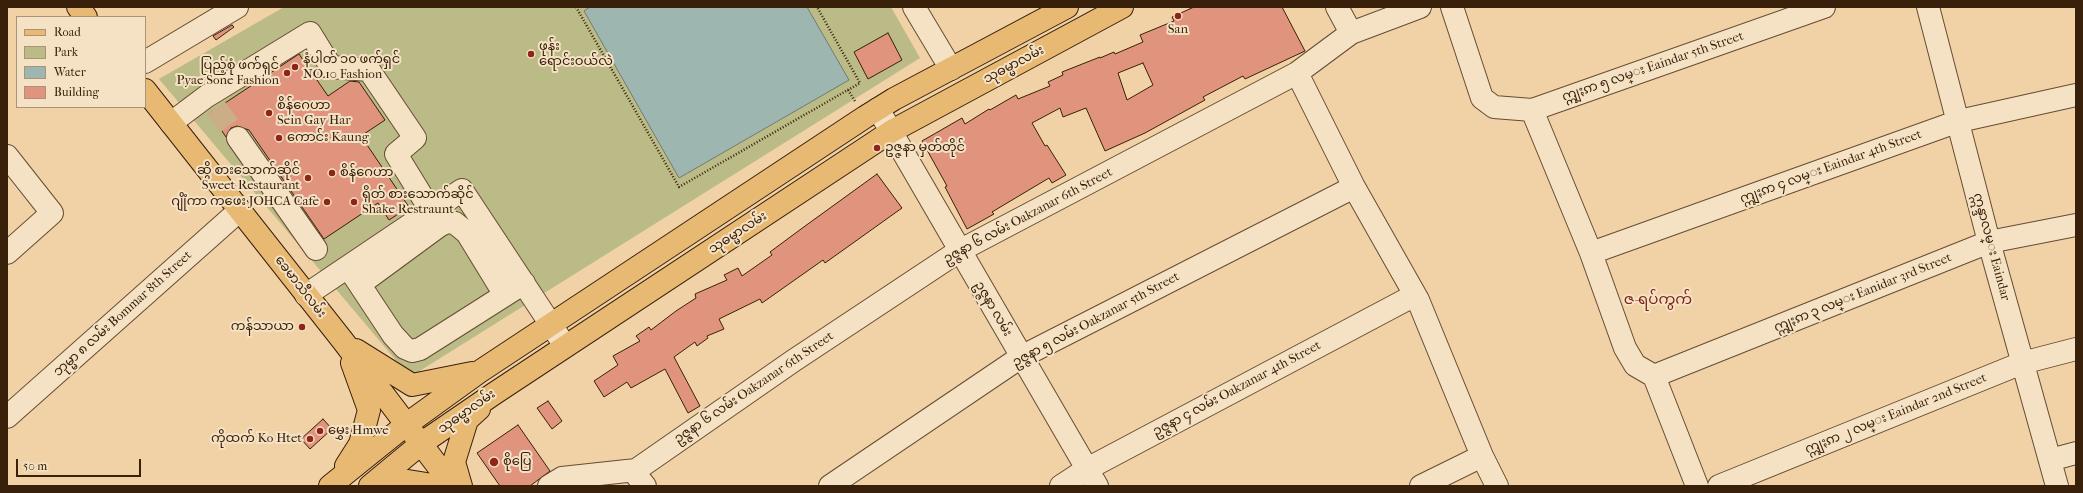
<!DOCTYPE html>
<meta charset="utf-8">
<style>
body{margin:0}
#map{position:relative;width:2083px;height:493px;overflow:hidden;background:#f0d2a6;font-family:"IM FELL French Canon",serif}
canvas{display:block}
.frame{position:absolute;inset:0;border:8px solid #38200a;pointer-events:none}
.legend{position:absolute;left:16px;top:16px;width:130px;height:92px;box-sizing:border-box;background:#f5e2c5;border:1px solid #a9947a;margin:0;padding:5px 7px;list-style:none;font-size:12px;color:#38200a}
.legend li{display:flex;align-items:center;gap:8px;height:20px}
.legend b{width:20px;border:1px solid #a9947a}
.scale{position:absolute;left:16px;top:459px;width:125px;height:18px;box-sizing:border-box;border:2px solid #38200a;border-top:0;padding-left:5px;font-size:12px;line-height:14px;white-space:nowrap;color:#38200a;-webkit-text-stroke:3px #f5e2c5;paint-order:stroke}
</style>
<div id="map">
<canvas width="2083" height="493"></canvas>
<div class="frame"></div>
<ul class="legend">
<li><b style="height:5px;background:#e8b973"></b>Road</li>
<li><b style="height:11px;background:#babb86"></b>Park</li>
<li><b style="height:11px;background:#9db6b0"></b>Water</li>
<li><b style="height:11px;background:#e0947d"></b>Building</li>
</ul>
<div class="scale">50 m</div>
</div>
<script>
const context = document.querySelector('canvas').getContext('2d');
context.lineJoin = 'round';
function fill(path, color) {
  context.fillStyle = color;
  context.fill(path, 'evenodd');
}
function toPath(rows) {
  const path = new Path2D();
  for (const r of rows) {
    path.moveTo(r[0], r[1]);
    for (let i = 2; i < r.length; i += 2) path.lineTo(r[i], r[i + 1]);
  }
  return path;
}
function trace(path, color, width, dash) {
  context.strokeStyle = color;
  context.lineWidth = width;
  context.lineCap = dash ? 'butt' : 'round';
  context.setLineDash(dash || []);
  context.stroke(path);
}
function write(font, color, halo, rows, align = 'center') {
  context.font = font + ' "IM FELL French Canon","Noto Sans Myanmar",serif';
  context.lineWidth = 4;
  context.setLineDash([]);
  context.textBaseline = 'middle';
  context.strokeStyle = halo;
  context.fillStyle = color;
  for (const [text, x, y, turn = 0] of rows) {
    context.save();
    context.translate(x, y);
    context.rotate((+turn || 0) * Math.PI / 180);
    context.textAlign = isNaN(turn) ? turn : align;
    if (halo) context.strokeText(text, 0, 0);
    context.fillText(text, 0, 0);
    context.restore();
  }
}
const green = toPath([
 [284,7,891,7,920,58,410,377,159,79]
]);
const water = toPath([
 [590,7,807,7,849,80,679,178,584,11,590,7]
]);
const building = toPath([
 [1194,7,1282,7,1305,51,1245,79,1243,76,1203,97,1205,100,1145,133,1105,151,1086,108,1063,117,1060,108,1032,123,1045,146,1047,145,1066,175,1052,183,1049,178,992,212,994,214,967,229,945,187,947,186,922,141,962,118,965,124,989,109,990,110,1016,95,1018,99,1050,86,1048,82,1063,75,1062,72,1100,57,1100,58,1114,52,1115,54,1143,42,1140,35,1174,21,1172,17,1194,7],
 [1143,63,1153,85,1127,100,1118,73,1143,63],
 [232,25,234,27,216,40,213,36,232,25],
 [888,33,902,60,868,79,854,52,888,33],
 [299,54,328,96,350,81,359,82,385,120,361,136,409,207,389,220,378,203,324,239,249,130,237,126,231,128,226,137,210,113,299,54],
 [877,174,902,208,825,263,823,260,762,303,760,299,719,319,724,329,707,336,708,338,697,346,695,342,674,357,700,406,688,413,665,369,631,388,627,382,604,397,594,381,618,365,613,356,640,341,636,336,649,327,651,330,676,311,696,298,695,294,727,280,724,275,738,268,742,276,772,255,770,252,801,229,877,174],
 [548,401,562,421,552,429,537,408,548,401],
 [323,419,332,429,310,449,301,439,323,419],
 [518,425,550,471,530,486,500,486,477,453,518,425]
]);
const minorTunnel = toPath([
 [216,108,238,138]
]);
const path = toPath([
 [576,7,679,187,860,83,817,7],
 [848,90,855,101]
]);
const minor = toPath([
 [914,7,951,69],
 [1337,7,1351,33],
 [1452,7,1482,98,1494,107,1532,110,1824,7],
 [1928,7,1989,242,2057,486],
 [145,62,237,7],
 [1297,73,1354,187,1418,300,1482,456,1497,486],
 [878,109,1097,486],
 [1532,110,1591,253,1625,348,1635,365,1654,376,1697,486],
 [171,123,207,96,310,33,331,67,369,70,415,138,396,154,431,211],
 [238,138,316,249],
 [7,156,52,213,7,253],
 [1591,253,1959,121,2076,95],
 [348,267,393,335,405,348,412,351,420,349,524,283],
 [360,284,439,226,447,222,455,223,467,233,505,295],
 [306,295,462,190,565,346],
 [1654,376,1989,242,2076,225],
 [7,417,240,210],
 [2050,460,2076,453],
 [636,470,793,361,959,251,1297,73,1351,33,1420,7],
 [636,470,637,476,645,486],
 [549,486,562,478,636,470],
 [830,486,1021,357,1354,187],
 [1061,486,1087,469,1415,295],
 [1421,486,1482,456],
 [1719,486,2022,363,2076,349]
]);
const major = toPath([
 [78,7,86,17],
 [145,90,343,341,453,486],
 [356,350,412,385,472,373],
 [346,466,360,444,369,410,352,363],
 [330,486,407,424,479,372,865,117,894,99,1067,7],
 [370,486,422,443,495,393,892,131,1122,7],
 [387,486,402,480,439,486],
 [461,486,454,462,467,420,479,409]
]);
const markers = [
 [1178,16,4,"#8f2418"],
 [531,54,4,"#8f2418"],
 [295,67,4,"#8f2418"],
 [287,73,4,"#8f2418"],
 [269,113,4,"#8f2418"],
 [279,138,4,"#8f2418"],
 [877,148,4,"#8f2418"],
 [332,173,4,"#8f2418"],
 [308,178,4,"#8f2418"],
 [327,202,4,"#8f2418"],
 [354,202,4,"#8f2418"],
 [302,327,4,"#8f2418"],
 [320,431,4,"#8f2418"],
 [310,439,4,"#8f2418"],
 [494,462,5,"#8f2418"]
];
const poiNames = [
 ["San",1178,30,"center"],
 ["ဖုန်း",539,47],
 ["ရောင်းဝယ်လဲ",539,62],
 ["နံပါတ် ၁၀ ဖက်ရှင်",303,60],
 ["NO.10 Fashion",303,75],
 ["ပြည့်စုံ ဖက်ရှင်",279,66,"right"],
 ["Pyae Sone Fashion",279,81,"right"],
 ["စိန်ဂေဟာ",277,106],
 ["Sein Gay Har",277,121],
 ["ကောင်း Kaung",287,138],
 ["ဥဇ္ဇနာ မှတ်တိုင်",885,148],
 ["ဆွိ စားသောက်ဆိုင်",300,171,"right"],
 ["Sweet Restaurant",300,186,"right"],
 ["စိန်ဂေဟာ",340,173],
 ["ရှိတ် စားသောက်ဆိုင်",362,195],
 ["Shake Restraunt",362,210],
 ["ဂျိုံကာ ကဖေး JOHCA Cafe",319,202,"right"],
 ["ကန်သာယာ",294,327,"right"],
 ["မွှေး Hmwe",328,431],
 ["ကိုထက် Ko Htet",302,439,"right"],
 ["စိုပြေ",503,462]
];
const streetNames = [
 ["သုဓမ္မာလမ်း",1014,65,-28],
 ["ဣျႏၵာ ၅ လမ္း Eaindar 5th Street",1653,67,-19],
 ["ဣျႏၵာ ၄ လမ္း Eaindar 4th Street",1831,167,-20],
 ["ဥဇ္ဇနာ ၆ လမ်း Oakzanar 6th Street",1028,216,-28],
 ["သုဓမ္မာလမ်း",738,233,-33],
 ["ဣန္ဒာလမ္း Eaindar",1991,247,75],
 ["ခေမာသီလမ်း",300,287,52],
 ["ဣျႏၵာ ၃ လမ္း Eanidar 3rd Street",1863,293,-22],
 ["ဥဇ္ဇနာ လမ်း",993,309,60],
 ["ဘုမ္မာ ၈ လမ်း Bommar 8th Street",123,314,-42],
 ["ဥဇ္ဇနာ ၅ လမ်း Oakzanar 5th Street",1096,320,-28],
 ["ဥဇ္ဇနာ ၆ လမ်း Oakzanar 6th Street",754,388,-34],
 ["ဥဇ္ဇနာ ၄ လမ်း Oakzanar 4th Street",1237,389,-28],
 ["သုဓမ္မာလမ်း",467,412,-35],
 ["ဣျႏၵာ ၂ လမ္း Eaindar 2nd Street",1896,414,-22]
];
const quarterNames = [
 ["ဇ-ရပ်ကွက်",1658,300]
];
fill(green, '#babb86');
fill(water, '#9db6b0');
trace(water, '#757a6e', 1);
fill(building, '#e0947d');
trace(building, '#38200a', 1);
trace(minorTunnel, '#cbae87', 22, [22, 11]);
trace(minor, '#664c31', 24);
trace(major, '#38200a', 24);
trace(path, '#38200a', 2.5, [1, 2]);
trace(minor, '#f5e2c5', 22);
trace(major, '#e8b973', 22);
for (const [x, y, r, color] of markers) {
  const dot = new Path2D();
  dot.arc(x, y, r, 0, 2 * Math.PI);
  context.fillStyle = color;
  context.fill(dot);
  trace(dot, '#f5e2c5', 1.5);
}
write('13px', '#38200a', '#f5e2c5', poiNames, 'left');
write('13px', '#38200a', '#f5e2c5', streetNames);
write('15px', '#7a1f14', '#f5e2c5', quarterNames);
</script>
